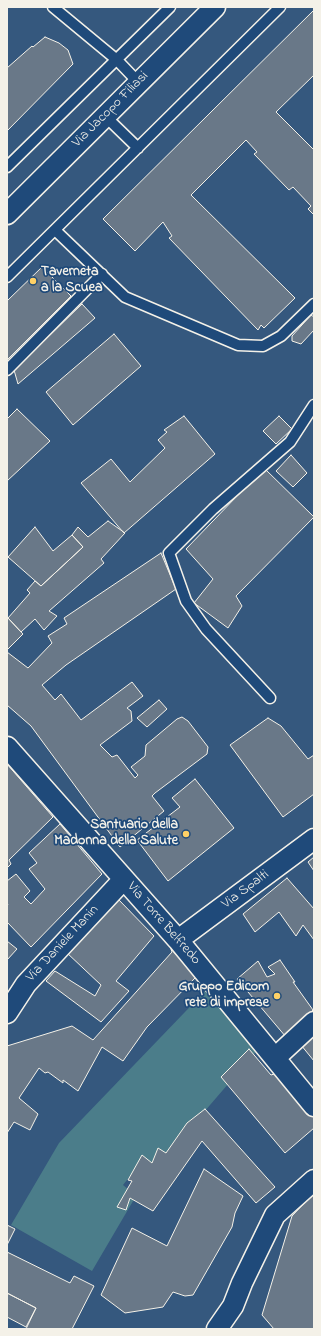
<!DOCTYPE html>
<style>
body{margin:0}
#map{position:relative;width:321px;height:1336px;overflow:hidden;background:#35587e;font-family:"Indie Flower",sans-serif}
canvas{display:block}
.frame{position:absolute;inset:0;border:8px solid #f4f1e8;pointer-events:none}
</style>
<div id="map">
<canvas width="321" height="1336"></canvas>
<div class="frame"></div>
</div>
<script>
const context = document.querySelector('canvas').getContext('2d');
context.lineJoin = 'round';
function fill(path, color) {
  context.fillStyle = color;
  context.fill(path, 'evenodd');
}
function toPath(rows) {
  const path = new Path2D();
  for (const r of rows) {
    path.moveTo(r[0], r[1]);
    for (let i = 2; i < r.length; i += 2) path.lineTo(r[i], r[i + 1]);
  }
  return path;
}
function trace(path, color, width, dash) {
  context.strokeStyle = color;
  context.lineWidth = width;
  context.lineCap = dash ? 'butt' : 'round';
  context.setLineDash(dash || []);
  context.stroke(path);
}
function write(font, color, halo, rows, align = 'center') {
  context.font = font + ' "Indie Flower",sans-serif';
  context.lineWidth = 3.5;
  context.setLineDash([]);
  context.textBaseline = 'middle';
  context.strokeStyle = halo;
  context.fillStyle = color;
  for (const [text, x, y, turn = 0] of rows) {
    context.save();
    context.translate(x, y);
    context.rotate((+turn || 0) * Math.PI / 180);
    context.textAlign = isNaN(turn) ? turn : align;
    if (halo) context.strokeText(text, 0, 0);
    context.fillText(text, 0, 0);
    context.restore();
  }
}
const green = toPath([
 [209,987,260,1047,154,1170,142,1161,123,1185,136,1196,92,1271,11,1225,59,1143]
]);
const building = toPath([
 [314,10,314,75,276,112,314,150,314,215,308,209,311,206,293,187,289,190,254,154,257,152,246,140,191,195,295,298,264,328,261,325,258,330,169,238,172,236,163,222,135,251,103,219,314,10],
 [45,37,59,43,68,50,73,64,7,131,7,68,32,46,33,47,45,37],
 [42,267,71,296,7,360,7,301,42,267],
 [82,304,95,318,18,384,14,370,82,304],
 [311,315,314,317,314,330,301,344,292,341,292,336,311,315],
 [114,334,141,366,73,425,46,392,114,334],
 [17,409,50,441,7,481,7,419,17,409],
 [184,416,215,454,124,533,123,532,81,483,111,459,130,482,165,448,158,440,167,432,164,430,184,416],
 [279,416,292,429,276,444,263,431,279,416],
 [291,455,307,473,293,487,276,471,291,455],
 [264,468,314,517,236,596,242,606,228,628,194,603,213,579,186,549,264,468],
 [108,521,125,533,101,559,104,563,49,611,57,616,44,630,35,619,21,632,8,618,30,593,27,590,35,581,41,586,83,547,72,535,78,527,88,537,108,521],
 [35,527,53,551,72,535,83,547,41,586,8,557,35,527],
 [161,553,176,589,66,665,42,685,55,700,61,694,81,720,132,682,143,696,127,708,131,711,132,721,100,745,112,757,117,755,135,778,138,775,131,767,145,756,146,745,177,719,182,717,188,721,208,747,207,754,155,793,152,796,164,811,120,847,31,726,7,705,7,652,28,668,52,643,48,636,67,624,64,618,161,553],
 [7,617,23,634,7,650,7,617],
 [159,700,167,709,147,727,137,718,159,700],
 [268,718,281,726,308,759,314,755,314,794,283,817,230,745,268,718],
 [7,764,53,817,9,860,11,864,7,868,7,764],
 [195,779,234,828,168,881,137,840,180,807,172,798,195,779],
 [60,824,102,874,31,947,7,922,7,906,8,905,7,903,7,881,16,874,30,891,24,897,31,904,45,889,29,869,37,863,29,853,60,824],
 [314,857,314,871,308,862,314,857],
 [287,878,314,909,314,940,303,925,296,936,279,912,255,932,243,914,287,878],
 [118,899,154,936,116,981,129,991,101,1022,46,981,55,971,95,996,101,985,66,952,118,899],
 [7,941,17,949,7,960,7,941],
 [171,949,196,977,147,1027,123,1061,102,1047,78,1091,63,1080,63,1083,48,1072,45,1073,39,1068,19,1098,38,1114,30,1130,14,1122,7,1133,7,1046,72,1026,93,1040,172,952,171,949],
 [280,960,295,982,293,982,313,1010,286,1037,237,979,258,961,267,977,275,974,268,967,280,960],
 [314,1030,314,1061,301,1045,314,1030],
 [249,1049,271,1075,274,1074,314,1117,314,1128,285,1153,221,1077,249,1049],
 [205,1109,275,1187,256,1203,202,1141,153,1211,130,1198,126,1210,117,1207,132,1181,128,1180,142,1155,152,1163,158,1148,166,1153,187,1123,205,1109],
 [204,1169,243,1196,235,1213,232,1227,193,1295,185,1296,173,1292,163,1307,125,1313,101,1295,132,1228,167,1246,204,1169],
 [314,1193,314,1329,274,1329,262,1315,292,1216,314,1193],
 [7,1225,15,1229,7,1245,7,1225],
 [7,1252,70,1283,74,1276,94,1286,72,1329,26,1329,36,1308,7,1293,7,1252],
 [7,1293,36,1308,26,1327,7,1317,7,1293]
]);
const service = toPath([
 [53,7,117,60,139,83],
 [105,116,138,148],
 [7,167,170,7],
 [55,230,125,297,238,345,263,346,281,336,314,304],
 [7,277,280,7],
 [7,370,102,274],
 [270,698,206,629,186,601,169,553,213,509,290,442,314,405]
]);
const minor = toPath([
 [7,214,215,7],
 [7,747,178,940,314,1106],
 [178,940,314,839],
 [7,1013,26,984,124,879],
 [275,1058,314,1022],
 [217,1329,233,1306,242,1283,275,1215,314,1180]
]);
const markers = [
 [33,281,4,"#ffd166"],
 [186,834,4,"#ffd166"],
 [277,996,4,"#ffd166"]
];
const streetNames = [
 ["Via Jacopo Filiasi",111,110,-45],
 ["Via Spalti",246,890,-37],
 ["Via Torre Belfredo",163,924,49],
 ["Via Daniele Manin",63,944,-47]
];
const poiNames = [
 ["Taverneta",41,273,"left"],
 ["a la Scuea",41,289,"left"],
 ["Santuario della",178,826],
 ["Madonna della Salute",178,842],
 ["Gruppo Edicom",269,988],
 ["rete di imprese",269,1004]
];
fill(green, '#4b7d8a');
fill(building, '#697888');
trace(building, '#f4f1e8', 1);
trace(service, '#f4f1e8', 13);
trace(minor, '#f4f1e8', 23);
trace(service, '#1f4a7a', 10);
trace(minor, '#1f4a7a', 20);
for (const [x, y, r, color] of markers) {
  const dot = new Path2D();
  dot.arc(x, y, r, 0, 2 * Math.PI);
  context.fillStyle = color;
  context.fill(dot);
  trace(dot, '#1f4a7a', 1.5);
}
write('14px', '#f4f1e8', '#1f4a7a', streetNames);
write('bold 14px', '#f4f1e8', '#1f4a7a', poiNames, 'right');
</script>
